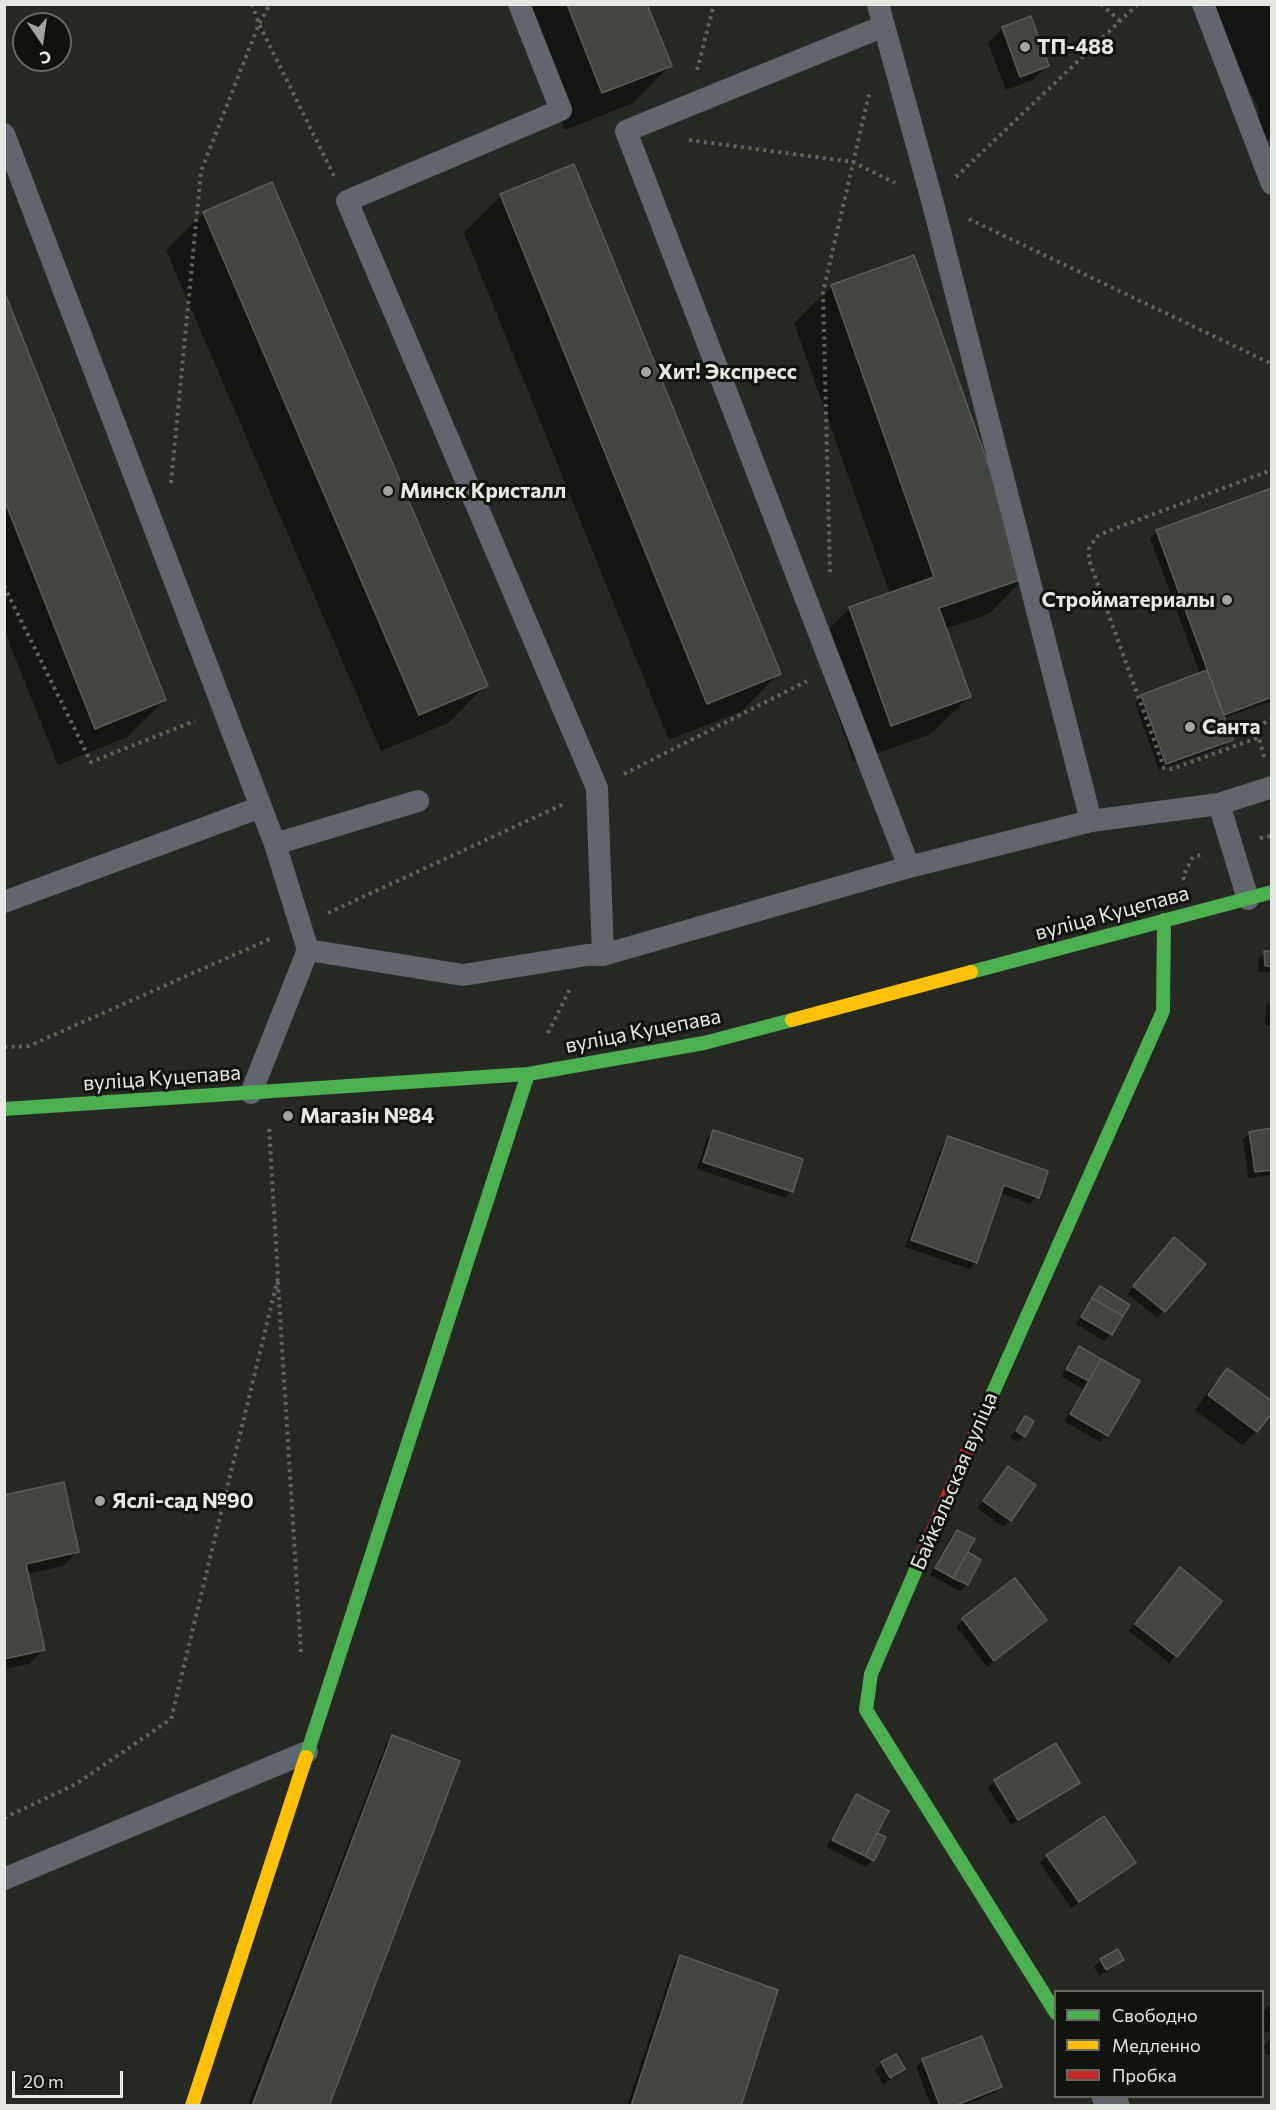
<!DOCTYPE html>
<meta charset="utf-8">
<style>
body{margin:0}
#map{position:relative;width:1276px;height:2110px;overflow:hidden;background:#262823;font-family:Commissioner,sans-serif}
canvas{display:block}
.frame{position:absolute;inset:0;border:6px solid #e6e8e2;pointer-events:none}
.legend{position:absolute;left:1054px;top:1990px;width:210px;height:108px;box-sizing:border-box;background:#10120e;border:2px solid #666863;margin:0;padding:8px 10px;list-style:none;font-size:18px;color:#e6e8e2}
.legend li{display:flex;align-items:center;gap:12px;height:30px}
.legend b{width:30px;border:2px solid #666863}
.north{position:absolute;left:12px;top:12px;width:60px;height:60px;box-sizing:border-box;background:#10120e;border:2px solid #666863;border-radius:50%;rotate:167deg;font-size:16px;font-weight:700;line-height:24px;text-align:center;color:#e6e8e2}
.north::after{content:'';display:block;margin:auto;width:21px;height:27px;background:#a3a59f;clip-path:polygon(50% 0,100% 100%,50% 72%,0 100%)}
.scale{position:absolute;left:12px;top:2071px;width:111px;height:27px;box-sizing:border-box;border:3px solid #e6e8e2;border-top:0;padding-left:8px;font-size:18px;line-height:21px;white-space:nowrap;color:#e6e8e2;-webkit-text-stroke:4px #10120e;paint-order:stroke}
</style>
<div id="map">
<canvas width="1276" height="2110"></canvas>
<div class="frame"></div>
<ul class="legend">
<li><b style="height:8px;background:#4caf50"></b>Свободно</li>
<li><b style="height:8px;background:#ffc107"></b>Медленно</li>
<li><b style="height:8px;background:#c62828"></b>Пробка</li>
</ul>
<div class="north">С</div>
<div class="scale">20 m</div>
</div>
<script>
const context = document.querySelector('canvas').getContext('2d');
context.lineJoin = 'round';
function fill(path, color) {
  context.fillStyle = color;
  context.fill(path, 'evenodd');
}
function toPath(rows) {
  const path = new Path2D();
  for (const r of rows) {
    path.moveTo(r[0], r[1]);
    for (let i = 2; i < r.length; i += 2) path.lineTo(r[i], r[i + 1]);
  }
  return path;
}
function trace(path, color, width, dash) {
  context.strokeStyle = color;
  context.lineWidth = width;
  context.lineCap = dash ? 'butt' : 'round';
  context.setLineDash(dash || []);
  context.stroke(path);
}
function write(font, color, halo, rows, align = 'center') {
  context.font = font + ' Commissioner,sans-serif';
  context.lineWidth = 6;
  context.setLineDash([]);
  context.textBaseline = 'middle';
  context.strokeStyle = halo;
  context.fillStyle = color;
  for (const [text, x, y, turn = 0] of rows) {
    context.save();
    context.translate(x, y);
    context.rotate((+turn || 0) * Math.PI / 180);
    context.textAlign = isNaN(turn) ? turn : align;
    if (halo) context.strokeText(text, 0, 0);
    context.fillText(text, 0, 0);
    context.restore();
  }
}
const shadow = toPath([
 [515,4,646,4,670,66,633,103,565,130],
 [1198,4,1272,4,1272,142,1270,139,1261,143,1251,121,1260,113,1212,6],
 [1030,18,1047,66,1033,80,1006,90,988,43,1002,28],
 [501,196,779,673,742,711,669,740,464,233],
 [204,213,486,685,448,723,381,751,166,250],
 [832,286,1026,576,989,614,945,629,969,697,931,734,854,762,813,645,850,608,890,594,794,323],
 [4,296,165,700,127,737,58,765,4,630],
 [1272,489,1272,701,1223,718,1231,739,1224,746,1159,770,1135,703,1142,696,1200,674,1150,538,1157,531],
 [1272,952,1272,972,1259,972,1258,959,1265,953],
 [1272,1001,1272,1026,1265,1025,1267,1005],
 [1272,1130,1272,1175,1248,1178,1243,1140,1249,1133],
 [714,1131,791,1191,785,1198,697,1169,707,1138],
 [948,1138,1037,1197,1030,1204,1000,1193,976,1262,969,1269,905,1247,942,1145],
 [1167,1246,1203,1264,1157,1318,1128,1294],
 [1100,1288,1111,1334,1104,1341,1076,1324,1093,1295],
 [1079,1348,1107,1435,1100,1442,1064,1421,1083,1389,1061,1376,1072,1355],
 [1228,1370,1256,1431,1242,1445,1195,1410,1213,1385],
 [1025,1418,1024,1436,1017,1442,1010,1438],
 [1008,1468,1010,1520,1003,1527,977,1508],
 [4,1497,77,1552,63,1566,27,1574,43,1650,29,1664,4,1669],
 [957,1532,966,1553,979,1561,966,1585,959,1591,930,1575,950,1538],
 [1173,1576,1220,1602,1169,1663,1129,1631],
 [1015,1580,1045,1620,987,1667,956,1626],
 [393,1737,327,2106,248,2106,386,1744],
 [995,1781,1078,1782,1071,1789,1011,1825,988,1788],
 [857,1795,875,1833,873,1860,866,1867,827,1847,850,1802],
 [1047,1856,1134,1863,1127,1870,1071,1908,1040,1863],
 [681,1956,739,2106,627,2106,674,1963],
 [1101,1960,1122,1960,1116,1966,1099,1976,1094,1967],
 [1272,2003,1272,2031,1262,2033,1263,2011],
 [1272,2036,1272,2054,1266,2055,1264,2046],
 [923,2060,1001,2086,994,2093,962,2106,931,2106,916,2067],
 [882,2063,903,2069,896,2076,883,2084,875,2070]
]);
const building = toPath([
 [567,4,647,4,672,66,602,93,567,4],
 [1031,16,1049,66,1020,77,1002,27,1031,16],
 [574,164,781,674,707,704,500,194,574,164],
 [272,182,488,686,419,715,203,212,272,182],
 [914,255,1028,577,939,608,971,697,891,726,849,607,934,577,831,285,914,255],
 [4,291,166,700,95,729,4,499,4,291],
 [1272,488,1272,697,1224,715,1156,530,1272,488],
 [1207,670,1233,740,1166,764,1141,695,1207,670],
 [1264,951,1272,951,1272,966,1265,966,1264,951],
 [1272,1128,1272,1170,1255,1172,1249,1132,1272,1128],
 [713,1130,803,1159,793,1192,703,1162,713,1130],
 [948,1136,1048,1171,1039,1198,1004,1185,977,1263,911,1240,948,1136],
 [1174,1237,1206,1264,1165,1312,1133,1286,1174,1237],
 [1100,1286,1130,1305,1123,1316,1092,1298,1100,1286],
 [1092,1298,1123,1316,1112,1335,1081,1317,1092,1298],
 [1079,1346,1101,1359,1089,1381,1066,1369,1079,1346],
 [1101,1359,1140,1381,1108,1436,1070,1414,1101,1359],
 [1227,1368,1272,1401,1272,1413,1257,1432,1208,1395,1227,1368],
 [1025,1416,1034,1421,1025,1437,1016,1431,1025,1416],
 [1008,1466,1036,1485,1011,1521,983,1501,1008,1466],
 [64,1482,79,1552,26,1564,45,1650,4,1659,4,1495,64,1482],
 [957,1530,975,1539,953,1578,935,1568,957,1530],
 [968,1552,981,1560,968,1585,953,1578,968,1552],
 [1180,1567,1222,1601,1177,1657,1135,1624,1180,1567],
 [1015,1578,1047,1620,994,1661,962,1618,1015,1578],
 [392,1735,460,1761,329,2106,252,2106,392,1735],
 [1056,1743,1080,1783,1018,1820,994,1780,1056,1743],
 [856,1794,889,1811,865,1856,832,1840,856,1794],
 [1104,1816,1136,1863,1079,1902,1046,1855,1104,1816],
 [877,1833,886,1837,874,1861,865,1856,877,1833],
 [1118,1949,1124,1960,1106,1970,1100,1959,1118,1949],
 [680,1955,778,1990,741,2106,631,2106,680,1955],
 [982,2036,1002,2087,954,2106,940,2106,922,2059,982,2036],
 [896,2054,905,2069,890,2078,881,2062,896,2054]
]);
const path = toPath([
 [252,4,259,24,334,176],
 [1101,4,1120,21],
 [697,70,714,4],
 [689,140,853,162,895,183],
 [956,177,1138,4],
 [969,219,1272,364],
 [171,483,201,171,259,24,270,4],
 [830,572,823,292,870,90],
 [4,586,91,762,195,721],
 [1257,738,1172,769,1164,768,1089,560,1089,549,1096,537,1108,531,1272,470],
 [1264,757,1257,731,1259,726,1272,718],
 [624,774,807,681],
 [1260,838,1272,836],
 [1184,880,1183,876,1193,857,1204,854],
 [328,913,566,803],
 [548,1033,570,989],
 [4,1047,29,1046,272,938],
 [278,1282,301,1652],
 [4,1818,76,1784,171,1719,278,1278,269,1126]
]);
const lane = toPath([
 [878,4,932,200,1091,821],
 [1203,4,1272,184],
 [884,26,626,131,909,867],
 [4,134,261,807,275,844,308,950,251,1093],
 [1219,804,1272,787],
 [275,844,418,801],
 [4,902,261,807],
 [308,950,463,975,587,955,603,955,597,788,347,201,561,110,519,4],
 [603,955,909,867,1091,821,1219,804,1248,899],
 [4,1879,307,1752]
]);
const street = toPath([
 [1108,2096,1113,2106]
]);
const fast = toPath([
 [971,972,1272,892],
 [4,1109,528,1074,704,1043,792,1020],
 [979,1424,1163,1011,1164,920],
 [924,1551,871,1674,866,1710,1056,2013],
 [306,1757,528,1074]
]);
const slow = toPath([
 [792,1020,971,972],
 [192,2106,306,1757]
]);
const jam = toPath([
 [924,1551,979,1424]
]);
const markers = [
 [1025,47,6,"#a3a59f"],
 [646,372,6,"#a3a59f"],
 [388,491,6,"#a3a59f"],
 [1227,600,6,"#a3a59f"],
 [1190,727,6,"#a3a59f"],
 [288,1116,6,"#a3a59f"],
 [100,1501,6,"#a3a59f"]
];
const poiNames = [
 ["ТП-488",1037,47],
 ["Хит! Экспресс",658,372],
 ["Минск Кристалл",400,491],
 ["Стройматериалы",1215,600,"right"],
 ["Санта",1202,727],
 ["Магазін №84",300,1116],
 ["Яслі-сад №90",112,1501]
];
const streetNames = [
 ["вуліца Куцепава",1112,913,-15],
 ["вуліца Куцепава",643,1031,-11],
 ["вуліца Куцепава",162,1078,-4],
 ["Байкальская вуліца",954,1481,-67]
];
fill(shadow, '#0007');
fill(building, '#434540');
trace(building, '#5b5d59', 1.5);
trace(path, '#616466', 4, [3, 4.5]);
trace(lane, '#61666e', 22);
trace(street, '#61666e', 33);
trace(fast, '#4caf50', 14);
trace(slow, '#ffc107', 14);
trace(jam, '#c62828', 14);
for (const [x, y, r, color] of markers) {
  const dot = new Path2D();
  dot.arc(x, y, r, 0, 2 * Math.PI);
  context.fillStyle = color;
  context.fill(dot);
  trace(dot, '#10120e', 2);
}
write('bold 21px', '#e6e8e2', '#10120e', poiNames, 'left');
write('21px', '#e6e8e2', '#10120e', streetNames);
</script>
